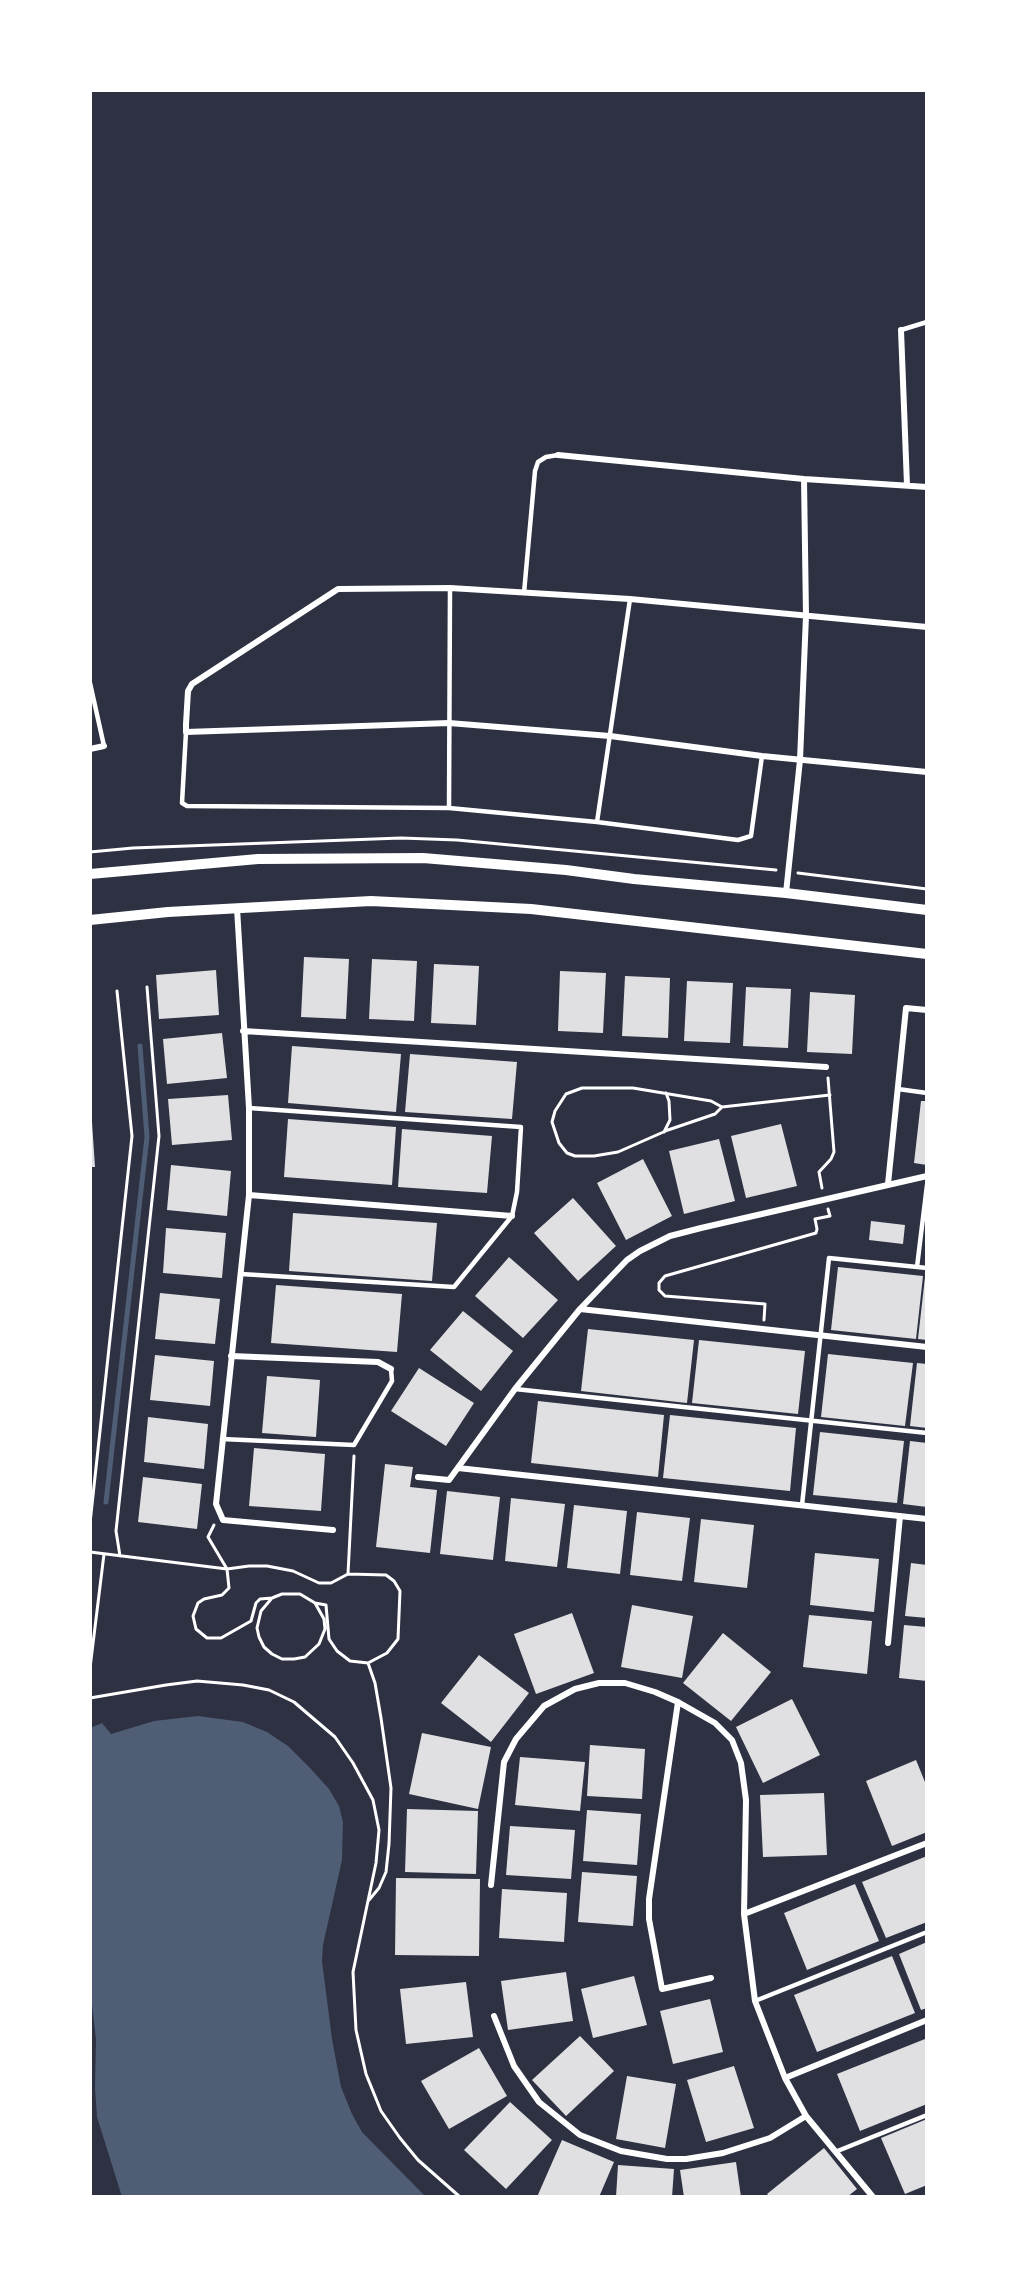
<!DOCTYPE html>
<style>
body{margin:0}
#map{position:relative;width:1017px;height:2287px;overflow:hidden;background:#2d3142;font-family:"Varela Round",sans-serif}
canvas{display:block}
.frame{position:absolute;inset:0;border:92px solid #fff;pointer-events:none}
</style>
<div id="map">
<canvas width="1017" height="2287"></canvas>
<div class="frame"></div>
</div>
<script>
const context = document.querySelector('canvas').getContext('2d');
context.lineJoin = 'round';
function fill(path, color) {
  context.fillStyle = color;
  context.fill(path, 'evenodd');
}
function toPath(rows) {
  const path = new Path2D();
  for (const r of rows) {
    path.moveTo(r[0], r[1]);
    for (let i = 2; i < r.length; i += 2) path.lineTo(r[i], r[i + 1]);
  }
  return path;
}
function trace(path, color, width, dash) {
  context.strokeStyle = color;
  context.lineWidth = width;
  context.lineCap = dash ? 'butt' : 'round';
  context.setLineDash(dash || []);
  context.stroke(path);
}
const water = toPath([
 [198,1716,243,1722,267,1732,288,1746,310,1768,329,1789,339,1806,343,1822,342,1860,323,1945,322,1961,332,2039,341,2087,352,2114,362,2132,426,2197,122,2197,97,2117,95,2088,96,2040,90,1986,90,1728,102,1723,111,1734,154,1721]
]);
const stream = toPath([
 [106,1502,147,1137,140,1046]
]);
const building = toPath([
 [304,957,349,959,346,1019,301,1017],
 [372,959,417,961,414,1021,369,1019],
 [434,964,479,966,476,1025,431,1023],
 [216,970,219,1015,159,1019,156,975],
 [560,971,606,973,603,1033,558,1031],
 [625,976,670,978,668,1038,622,1036],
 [687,981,733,983,730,1043,684,1041],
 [746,987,791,989,788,1048,743,1046],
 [810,992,855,995,852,1054,807,1052],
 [222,1033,227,1078,167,1084,163,1039],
 [292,1046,401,1054,396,1112,288,1103],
 [410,1054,517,1062,512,1119,405,1112],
 [228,1095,232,1140,172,1145,168,1099],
 [921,1101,927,1101,927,1165,914,1163],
 [288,1119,396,1127,392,1185,284,1177],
 [90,1122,92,1122,95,1167,90,1167],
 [781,1124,797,1186,746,1198,731,1136],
 [402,1129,492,1136,487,1193,398,1187],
 [719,1139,735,1201,684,1214,669,1151],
 [643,1159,672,1216,626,1240,597,1183],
 [171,1165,231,1171,227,1216,167,1210],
 [573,1198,616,1246,578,1281,534,1233],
 [293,1213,437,1223,432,1281,289,1271],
 [871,1221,905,1225,903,1244,869,1240],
 [166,1228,226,1233,222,1278,163,1273],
 [509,1257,558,1300,523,1338,475,1296],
 [838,1267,923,1276,916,1339,831,1330],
 [925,1277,927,1277,927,1340,918,1339],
 [276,1285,402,1294,397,1352,271,1343],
 [160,1293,220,1299,215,1344,155,1339],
 [463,1311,513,1351,481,1391,430,1350],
 [588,1329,694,1340,687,1403,581,1391],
 [699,1340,805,1351,798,1414,692,1403],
 [828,1354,913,1363,905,1426,821,1417],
 [155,1355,214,1361,210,1406,150,1400],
 [917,1363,927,1364,927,1428,910,1426],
 [419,1368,474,1403,446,1446,391,1411],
 [267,1376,320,1380,316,1437,262,1433],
 [538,1401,664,1415,658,1477,531,1463],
 [670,1415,796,1428,790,1491,663,1478],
 [148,1417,208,1424,204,1469,144,1462],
 [820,1432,904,1441,897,1503,813,1495],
 [910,1441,927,1443,927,1507,903,1504],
 [254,1448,325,1454,321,1511,249,1506],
 [385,1464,413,1467,410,1487,437,1490,430,1553,376,1547],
 [143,1477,202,1484,197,1529,138,1522],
 [447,1491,500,1497,493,1560,440,1554],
 [511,1498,565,1504,557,1567,505,1561],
 [574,1505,627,1511,620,1574,567,1568],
 [637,1512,690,1518,682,1581,630,1575],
 [701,1519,754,1525,747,1588,694,1582],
 [815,1553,879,1559,874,1612,810,1605],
 [911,1563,927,1565,927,1618,905,1616],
 [632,1605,693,1616,682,1678,621,1667],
 [572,1613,594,1673,536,1694,514,1634],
 [809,1615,872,1621,867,1674,803,1667],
 [904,1625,927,1627,927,1681,899,1678],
 [723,1633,771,1672,731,1721,683,1683],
 [479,1655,529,1693,491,1742,441,1703],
 [792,1699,820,1755,763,1783,736,1727],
 [422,1733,491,1747,478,1809,409,1794],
 [590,1745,645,1749,642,1799,587,1796],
 [520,1757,585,1762,580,1811,515,1805],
 [916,1760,927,1787,927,1832,892,1846,866,1781],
 [824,1793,827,1855,763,1857,760,1795],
 [407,1809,478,1811,476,1874,405,1872],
 [587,1810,641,1814,637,1865,583,1861],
 [510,1826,575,1830,571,1879,506,1875],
 [927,1856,927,1922,886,1938,862,1882],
 [582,1872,637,1876,633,1926,578,1922],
 [396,1878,480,1879,479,1956,395,1955],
 [855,1884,879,1941,807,1970,784,1913],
 [502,1889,567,1893,564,1942,499,1938],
 [927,1942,927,2008,921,2010,899,1954],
 [892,1956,915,2013,817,2052,794,1995],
 [566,1972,573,2021,508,2030,501,1981],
 [634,1976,647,2025,593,2038,581,1989],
 [466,1982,473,2037,406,2044,400,1989],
 [710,1999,723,2052,673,2064,660,2011],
 [580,2036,614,2071,566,2116,532,2080],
 [925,2039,927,2044,927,2104,860,2131,837,2074],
 [479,2048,507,2096,449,2129,421,2081],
 [734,2066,754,2128,706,2142,687,2080],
 [627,2076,676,2084,665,2148,616,2139],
 [510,2102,552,2140,506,2189,464,2150],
 [927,2119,927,2185,905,2194,881,2138],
 [562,2140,614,2162,599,2197,537,2197],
 [824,2148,857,2189,847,2197,770,2197,767,2194],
 [736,2162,741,2197,684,2197,680,2170],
 [618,2165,674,2169,672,2197,616,2197]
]);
const path = toPath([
 [90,852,133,848,401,838,457,840,776,870],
 [798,873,927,889],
 [722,1107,711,1101,633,1088,582,1088,566,1094,555,1111,552,1122,559,1143,567,1153,575,1156,594,1156,618,1152,668,1130,715,1114,722,1107,830,1095],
 [664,1132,670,1120,669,1101,666,1093],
 [822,1188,819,1172,831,1159,834,1152,828,1078],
 [764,1320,765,1304,665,1296,659,1290,659,1283,665,1276,816,1233,817,1229,815,1219,830,1216,828,1209],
 [90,1523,132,1136,117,991],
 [214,1525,208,1537,227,1569,229,1588,222,1595,204,1599,198,1603,193,1616,196,1629,207,1638,221,1638,251,1621,256,1603,260,1599,272,1598],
 [90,1552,227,1569,249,1566,267,1566,293,1571,319,1583,331,1583,348,1574,386,1575,394,1581,400,1591,398,1639,387,1653,368,1663],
 [120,1556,116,1531,159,1136,147,987],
 [348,1574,354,1456],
 [315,1603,324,1619,325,1629,319,1644,305,1657,294,1659,282,1659,272,1654,264,1647,259,1637,257,1628,261,1611,272,1598,282,1594,300,1594,315,1603,326,1605,329,1639,337,1651,350,1661,368,1663,375,1683,381,1718,391,1788,389,1844,386,1872,379,1888,369,1900],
 [90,1668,104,1554],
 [90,1698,166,1685,197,1681,243,1685,269,1690,294,1702,335,1737,353,1763,373,1800,379,1830,376,1863,353,1972,356,2030,366,2074,381,2111,400,2138,418,2160,460,2197]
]);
const service = toPath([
 [901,330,927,322],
 [524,593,535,471,538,462,546,457,558,455],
 [90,683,104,746],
 [186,732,182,803,187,806,449,808,597,822,738,840,751,836,762,756],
 [449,808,450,588],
 [597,822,630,599],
 [898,1089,927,1093],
 [917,1267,927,1185],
 [241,1274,454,1287,512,1216,517,1192,521,1127,249,1108],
 [515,1389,927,1433],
 [222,1439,354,1445,392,1381,391,1369],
 [802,1505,829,1258,927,1268],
 [755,2001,927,1932],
 [835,2152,927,2115]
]);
const minor = toPath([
 [901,330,907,485],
 [558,455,804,479,927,487],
 [927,627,630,599,450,588,338,589,192,684,188,691,186,724,186,732,449,723,610,736,762,756,927,772],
 [90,749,104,746],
 [786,893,800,760,806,616,804,479],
 [237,908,249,1108,249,1195,216,1504,223,1520,333,1530],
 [243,1031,826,1067],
 [888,1184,906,1008,927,1010],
 [249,1195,512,1216],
 [580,1309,927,1347],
 [231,1356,378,1362,391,1369],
 [458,1468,927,1519],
 [418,1477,449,1480,515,1389,580,1309,627,1260,640,1251,670,1236,701,1228,927,1176],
 [888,1643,900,1516],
 [678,1702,649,1899,649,1919,662,1989,711,1978],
 [491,1885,504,1762,516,1739,544,1706,575,1689,599,1683,625,1683,655,1692,678,1702,715,1723,732,1740,741,1763,746,1800,744,1914,755,2001,785,2078,806,2116,873,2197],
 [744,1914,927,1843],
 [494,2016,514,2066,539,2102,580,2135,621,2151,667,2159,686,2159,723,2153,770,2138,806,2116],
 [785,2078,927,2020]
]);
const tertiary = toPath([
 [90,874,258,859,423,858,566,870,634,879,786,893,927,910],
 [90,920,168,912,371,901,531,909,927,954]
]);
fill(water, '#4f5d75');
trace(stream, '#4f5d75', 5);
fill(building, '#e0e0e3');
trace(path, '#fff', 3);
trace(service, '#fff', 4.5);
trace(minor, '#fff', 6);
trace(tertiary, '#fff', 10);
</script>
